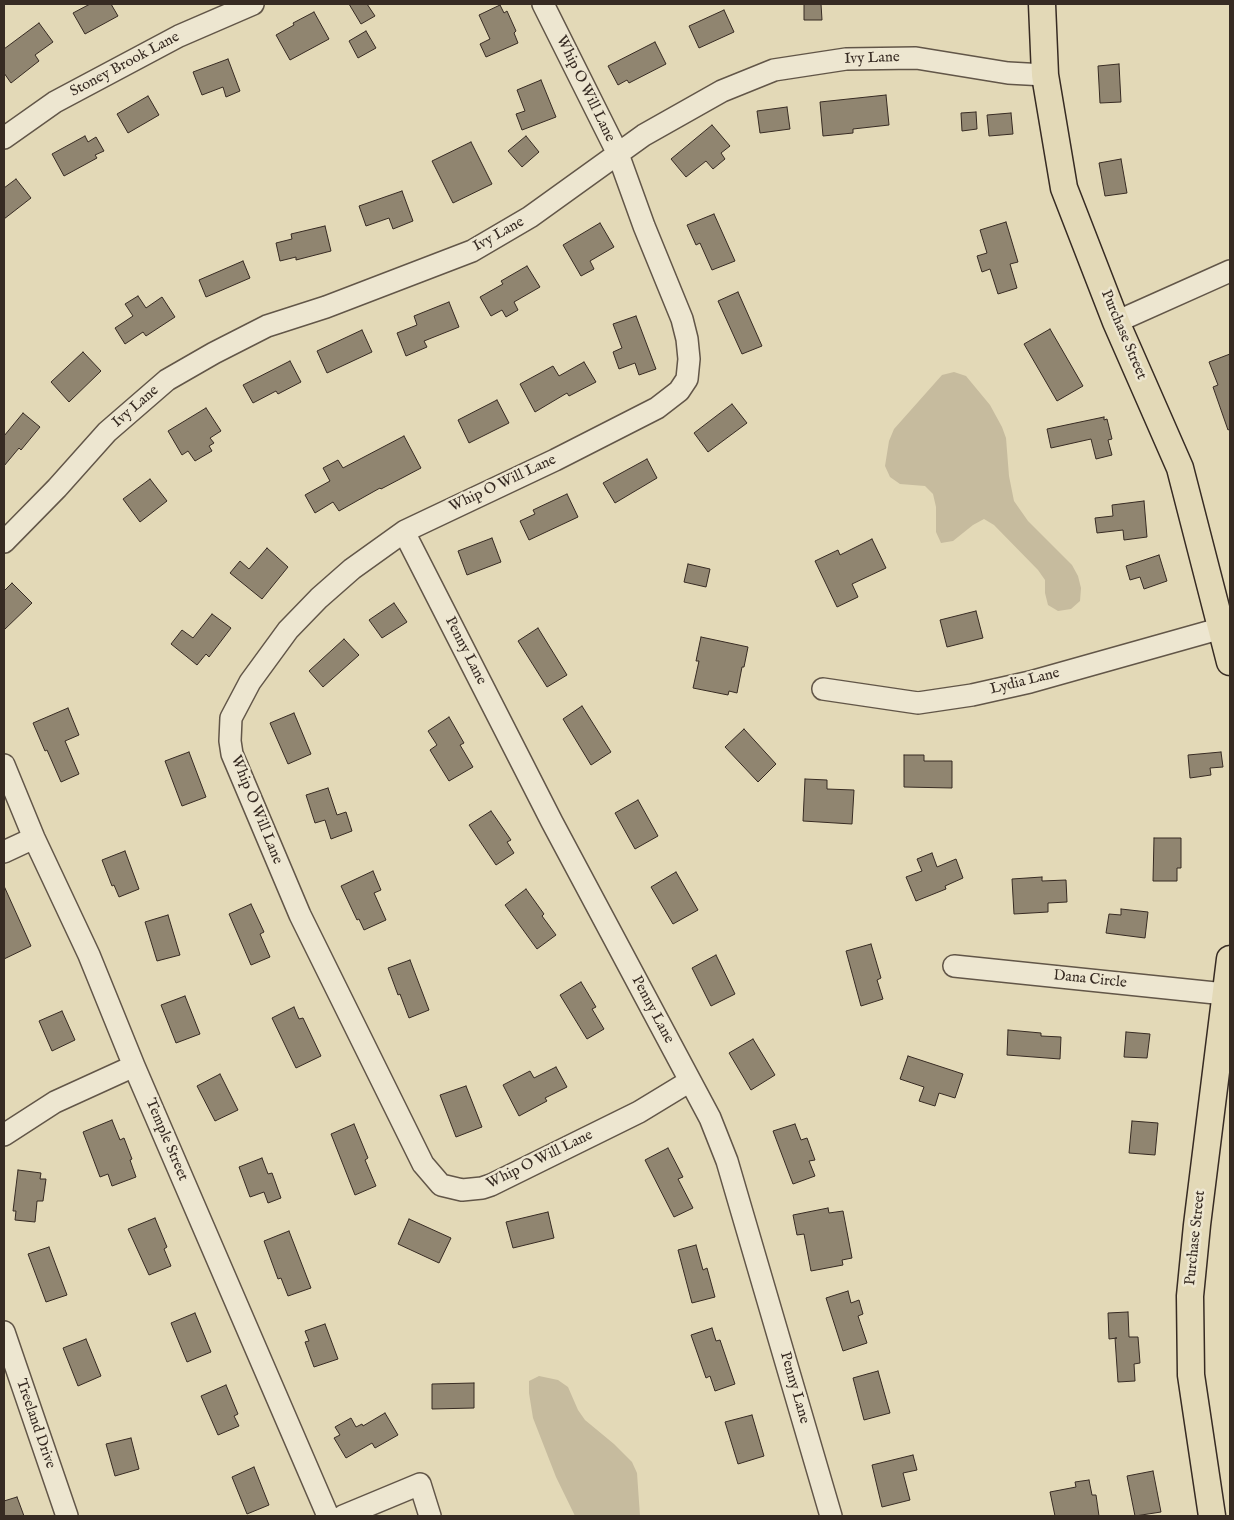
<!DOCTYPE html>
<style>
body{margin:0}
#map{position:relative;width:1234px;height:1520px;overflow:hidden;background:#e3d9b7;font-family:"IM FELL English",serif}
canvas{display:block}
.frame{position:absolute;inset:0;border:5px solid #372b23;pointer-events:none}
</style>
<div id="map">
<canvas width="1234" height="1520"></canvas>
<div class="frame"></div>
</div>
<script>
const context = document.querySelector('canvas').getContext('2d');
context.lineJoin = 'round';
function fill(path, color) {
  context.fillStyle = color;
  context.fill(path, 'evenodd');
}
function toPath(rows) {
  const path = new Path2D();
  for (const r of rows) {
    path.moveTo(r[0], r[1]);
    for (let i = 2; i < r.length; i += 2) path.lineTo(r[i], r[i + 1]);
  }
  return path;
}
function trace(path, color, width, dash) {
  context.strokeStyle = color;
  context.lineWidth = width;
  context.lineCap = dash ? 'butt' : 'round';
  context.setLineDash(dash || []);
  context.stroke(path);
}
function write(font, color, halo, rows, align = 'center') {
  context.font = font + ' "IM FELL English",serif';
  context.lineWidth = 5;
  context.setLineDash([]);
  context.textBaseline = 'middle';
  context.strokeStyle = halo;
  context.fillStyle = color;
  for (const [text, x, y, turn = 0] of rows) {
    context.save();
    context.translate(x, y);
    context.rotate((+turn || 0) * Math.PI / 180);
    context.textAlign = isNaN(turn) ? turn : align;
    if (halo) context.strokeText(text, 0, 0);
    context.fillText(text, 0, 0);
    context.restore();
  }
}
const green = toPath([
 [954,372,966,376,990,405,1002,427,1006,438,1009,476,1014,501,1028,521,1072,565,1078,576,1081,588,1080,601,1071,609,1058,611,1048,605,1045,593,1045,580,1038,570,994,525,984,519,973,525,953,541,941,543,936,532,936,507,933,494,925,486,900,484,890,477,885,466,889,441,894,429,942,375],
 [539,1376,558,1380,568,1387,578,1410,585,1420,614,1444,632,1462,637,1473,640,1516,575,1516,556,1477,533,1418,529,1393,529,1381]
]);
const building = toPath([
 [90,4,111,4,118,16,85,34,73,13,90,4],
 [349,4,367,4,375,16,361,24,349,4],
 [804,4,821,4,822,20,804,20,804,4],
 [500,5,504,13,507,11,516,31,514,33,518,43,486,57,480,44,490,39,479,15,500,5],
 [724,10,734,32,699,48,689,26,724,10],
 [314,12,329,39,290,60,276,35,294,25,293,23,314,12],
 [39,23,53,42,35,55,39,61,11,83,4,73,4,49,39,23],
 [366,31,376,48,358,58,349,41,366,31],
 [655,42,666,64,629,83,627,80,618,85,608,66,655,42],
 [228,59,240,91,226,97,223,87,202,95,193,72,228,59],
 [1119,64,1121,102,1100,103,1098,66,1119,64],
 [541,80,556,117,522,130,516,114,525,111,517,90,541,80],
 [886,95,889,125,853,129,853,133,823,136,820,102,886,95],
 [148,96,159,115,128,133,117,114,148,96],
 [787,107,790,129,760,133,757,111,787,107],
 [976,112,977,129,962,131,961,113,976,112],
 [1011,113,1013,134,989,136,987,115,1011,113],
 [712,125,730,146,721,153,725,159,713,169,706,161,686,177,671,159,712,125],
 [85,136,88,142,96,137,104,151,95,155,97,158,64,176,52,154,85,136],
 [526,136,539,152,522,167,508,151,526,136],
 [471,142,492,184,453,203,432,161,471,142],
 [1121,159,1127,193,1105,196,1099,163,1121,159],
 [16,179,31,198,4,219,4,188,16,179],
 [402,191,413,221,393,229,389,218,366,226,359,206,402,191],
 [714,214,735,261,712,270,700,243,696,245,687,225,714,214],
 [1006,222,1018,262,1010,264,1017,288,998,294,990,269,982,272,977,256,987,253,980,230,1006,222],
 [600,223,614,247,590,261,594,269,581,276,563,245,600,223],
 [325,226,331,251,296,260,296,257,280,261,276,243,292,239,291,234,325,226],
 [243,261,250,278,206,297,199,280,243,261],
 [527,266,540,287,514,302,518,310,506,317,502,310,491,316,480,297,503,284,501,281,527,266],
 [738,292,762,346,742,354,718,301,738,292],
 [138,296,146,308,162,297,175,317,146,336,143,332,125,344,115,328,133,316,125,304,138,296],
 [449,302,459,327,424,341,427,347,406,356,397,333,417,325,414,316,449,302],
 [636,316,656,369,639,375,635,363,619,369,613,352,622,348,613,324,636,316],
 [1050,329,1083,386,1057,401,1024,344,1050,329],
 [362,330,372,352,327,373,317,351,362,330],
 [83,352,101,371,69,402,51,382,83,352],
 [1230,354,1230,429,1228,430,1213,387,1218,385,1209,362,1230,354],
 [290,361,301,382,278,394,276,391,253,403,243,385,290,361],
 [584,362,596,382,569,396,567,393,535,412,520,384,553,366,559,376,584,362],
 [497,400,509,423,469,443,458,420,497,400],
 [732,404,747,423,708,452,694,433,732,404],
 [206,408,221,431,210,438,214,443,209,446,212,451,195,461,188,451,182,455,168,431,206,408],
 [23,413,40,427,21,450,19,448,4,466,4,436,23,413],
 [1104,417,1104,420,1107,419,1112,439,1108,440,1112,455,1096,459,1091,439,1051,448,1047,429,1104,417],
 [404,436,421,468,381,489,380,488,339,511,333,502,315,513,305,495,330,481,323,468,338,460,343,468,404,436],
 [647,459,657,478,615,503,603,483,647,459],
 [150,479,167,501,140,522,123,499,150,479],
 [567,494,578,517,529,540,520,521,535,514,533,510,567,494],
 [1144,501,1147,537,1124,540,1123,530,1097,533,1095,518,1113,516,1112,505,1144,501],
 [492,538,501,562,467,575,458,551,492,538],
 [872,539,886,568,852,584,858,597,837,607,815,561,838,550,840,555,872,539],
 [267,548,288,567,262,599,230,573,240,561,249,569,267,548],
 [1159,555,1167,581,1144,589,1140,577,1130,580,1126,566,1159,555],
 [688,564,710,569,706,587,684,582,688,564],
 [12,583,32,603,4,630,4,591,12,583],
 [394,603,407,622,382,638,369,620,394,603],
 [976,611,983,638,947,647,940,620,976,611],
 [212,614,231,628,209,657,206,654,197,665,171,644,182,630,193,638,212,614],
 [538,628,567,675,547,687,518,641,538,628],
 [701,637,748,647,744,667,742,667,737,693,729,691,728,695,693,688,699,661,696,661,701,637],
 [344,639,359,655,323,687,309,671,344,639],
 [582,706,611,752,591,765,563,719,582,706],
 [68,708,79,735,65,741,79,774,61,782,47,750,45,751,33,723,68,708],
 [294,713,311,754,288,764,270,723,294,713],
 [449,717,464,743,460,745,473,767,449,781,430,750,437,745,428,731,449,717],
 [744,729,776,764,758,782,725,747,744,729],
 [189,752,206,797,182,806,165,761,189,752],
 [1221,752,1223,767,1210,768,1211,775,1190,778,1188,755,1221,752],
 [904,755,924,755,924,761,952,761,952,788,904,787,904,755],
 [805,779,827,780,827,789,854,790,852,824,803,821,805,779],
 [328,788,337,815,346,812,352,831,331,839,325,820,315,823,306,795,328,788],
 [638,800,658,836,635,849,615,813,638,800],
 [491,811,511,840,507,842,514,853,496,865,469,825,491,811],
 [1154,838,1181,838,1181,868,1177,868,1177,881,1153,881,1154,838],
 [125,851,139,889,119,897,114,885,112,886,102,860,125,851],
 [932,853,937,867,956,859,963,878,945,886,946,889,916,901,906,877,922,871,917,859,932,853],
 [373,871,381,890,374,893,386,920,364,930,359,919,357,920,341,886,373,871],
 [676,872,698,910,673,924,651,887,676,872],
 [1042,877,1042,881,1066,880,1067,902,1048,903,1048,912,1014,914,1012,879,1042,877],
 [4,886,31,946,4,959,4,886],
 [526,889,544,914,542,916,556,935,537,949,505,905,526,889],
 [251,904,264,932,260,934,270,957,251,965,229,914,251,904],
 [1121,909,1148,912,1145,938,1106,933,1109,914,1121,915,1121,909],
 [168,915,180,955,157,961,145,922,168,915],
 [871,944,881,978,877,980,883,999,861,1006,846,951,871,944],
 [716,955,735,994,711,1006,692,968,716,955],
 [410,960,429,1010,409,1018,400,994,398,995,388,968,410,960],
 [581,982,596,1007,592,1009,604,1029,587,1039,560,995,581,982],
 [185,996,200,1034,176,1043,161,1005,185,996],
 [294,1007,299,1019,303,1018,321,1056,296,1068,272,1018,294,1007],
 [62,1011,75,1040,52,1051,39,1021,62,1011],
 [1008,1030,1041,1033,1041,1036,1061,1037,1060,1059,1007,1055,1008,1030],
 [1126,1032,1150,1034,1147,1058,1124,1057,1126,1032],
 [753,1039,775,1075,751,1090,729,1053,753,1039],
 [908,1056,963,1074,955,1098,939,1093,935,1106,919,1101,924,1087,900,1079,908,1056],
 [556,1067,567,1087,545,1098,547,1101,519,1116,503,1085,530,1071,534,1078,556,1067],
 [220,1074,238,1110,215,1121,197,1086,220,1074],
 [466,1086,482,1127,456,1137,440,1095,466,1086],
 [112,1120,120,1140,124,1138,132,1159,130,1160,136,1177,112,1186,108,1174,100,1177,83,1132,112,1120],
 [1132,1121,1158,1123,1155,1155,1129,1153,1132,1121],
 [354,1124,368,1158,365,1160,376,1186,355,1195,331,1134,354,1124],
 [795,1124,801,1140,807,1138,815,1160,809,1161,815,1176,793,1184,773,1131,795,1124],
 [668,1148,683,1177,678,1179,693,1208,674,1217,645,1160,668,1148],
 [262,1158,268,1174,272,1173,281,1198,268,1203,264,1192,250,1197,239,1167,262,1158],
 [18,1170,41,1173,40,1179,46,1179,43,1201,37,1201,35,1222,15,1220,16,1211,13,1211,18,1170],
 [828,1208,829,1213,843,1211,852,1258,842,1260,843,1265,811,1271,804,1234,797,1235,793,1215,828,1208],
 [548,1212,554,1238,513,1248,506,1222,548,1212],
 [155,1218,167,1247,164,1249,171,1266,149,1275,128,1229,155,1218],
 [409,1219,451,1238,439,1263,398,1244,409,1219],
 [289,1231,311,1288,288,1296,281,1278,278,1279,264,1241,289,1231],
 [696,1245,703,1270,707,1268,715,1297,692,1303,678,1250,696,1245],
 [49,1247,67,1295,46,1302,28,1254,49,1247],
 [848,1291,851,1303,859,1300,863,1314,858,1316,867,1343,843,1351,826,1298,848,1291],
 [1128,1312,1129,1337,1138,1337,1140,1363,1134,1364,1135,1381,1118,1382,1115,1338,1117,1338,1109,1339,1108,1313,1128,1312],
 [195,1313,211,1352,187,1362,171,1323,195,1313],
 [325,1324,338,1359,314,1367,305,1342,309,1341,305,1331,325,1324],
 [712,1328,716,1341,720,1340,735,1384,715,1391,710,1376,706,1378,691,1335,712,1328],
 [86,1339,101,1376,78,1386,63,1348,86,1339],
 [878,1371,890,1413,864,1420,853,1378,878,1371],
 [474,1383,474,1408,432,1409,432,1384,474,1383],
 [226,1385,238,1414,234,1416,239,1426,218,1435,201,1396,226,1385],
 [385,1413,398,1435,375,1448,372,1443,346,1458,334,1438,340,1435,335,1427,351,1418,356,1427,362,1424,363,1426,385,1413],
 [752,1415,764,1456,738,1464,725,1422,752,1415],
 [131,1438,139,1469,115,1476,106,1444,131,1438],
 [913,1455,917,1470,903,1473,910,1500,882,1507,872,1465,913,1455],
 [254,1467,269,1505,247,1514,232,1477,254,1467],
 [1153,1471,1161,1512,1135,1516,1127,1476,1153,1471],
 [1089,1480,1092,1495,1096,1495,1099,1516,1055,1516,1050,1492,1076,1487,1075,1482,1089,1480],
 [17,1497,24,1516,4,1516,4,1501,17,1497]
]);
const minor = toPath([
 [543,4,618,154,644,226,682,319,687,339,689,359,687,379,679,391,657,408,555,460,405,531,352,569,319,598,288,630,250,682,231,718,230,741,232,754,300,915,423,1164,441,1185,462,1190,482,1188,491,1185,639,1112,690,1081],
 [4,138,55,102,179,36,253,4],
 [1116,322,1230,271],
 [404,532,552,822,710,1118,727,1161,831,1516],
 [4,542,57,488,107,432,167,380,214,353,267,326,326,307,472,251,530,217,644,135,722,91,774,70,846,59,916,58,1008,73,1045,75],
 [823,689,918,703,972,695,1030,682,1222,628],
 [4,765,34,838,89,955,134,1066,328,1516],
 [4,852,34,838],
 [954,966,1225,994],
 [4,1135,55,1102,134,1066],
 [4,1332,67,1516],
 [343,1516,420,1484,430,1516]
]);
const major = toPath([
 [1042,4,1045,75,1064,188,1116,322,1180,468,1230,662],
 [1212,1516,1191,1375,1190,1296,1197,1225,1230,959]
]);
const streetNames = [
 ["Ivy Lane",872,59,-2],
 ["Stoney Brook Lane",125,65,-28],
 ["Whip O Will Lane",585,89,64],
 ["Ivy Lane",499,235,-29],
 ["Purchase Street",1123,335,67],
 ["Ivy Lane",136,407,-41],
 ["Whip O Will Lane",503,484,-25],
 ["Penny Lane",465,651,63],
 ["Lydia Lane",1025,682,-14],
 ["Whip O Will Lane",256,810,68],
 ["Dana Circle",1090,980,6],
 ["Penny Lane",652,1010,62],
 ["Temple Street",166,1140,67],
 ["Whip O Will Lane",540,1160,-26],
 ["Purchase Street",1196,1238,-84],
 ["Penny Lane",794,1388,74],
 ["Treeland Drive",35,1424,71]
];
fill(green, '#c6bb9e');
fill(building, '#908570');
trace(building, '#372b23', 1);
trace(minor, '#625648', 24);
trace(major, '#372b23', 29);
trace(minor, '#ede6d0', 21);
trace(major, '#e3d9b7', 26);
write('15px', '#372b23', '#ede6d0', streetNames);
</script>
